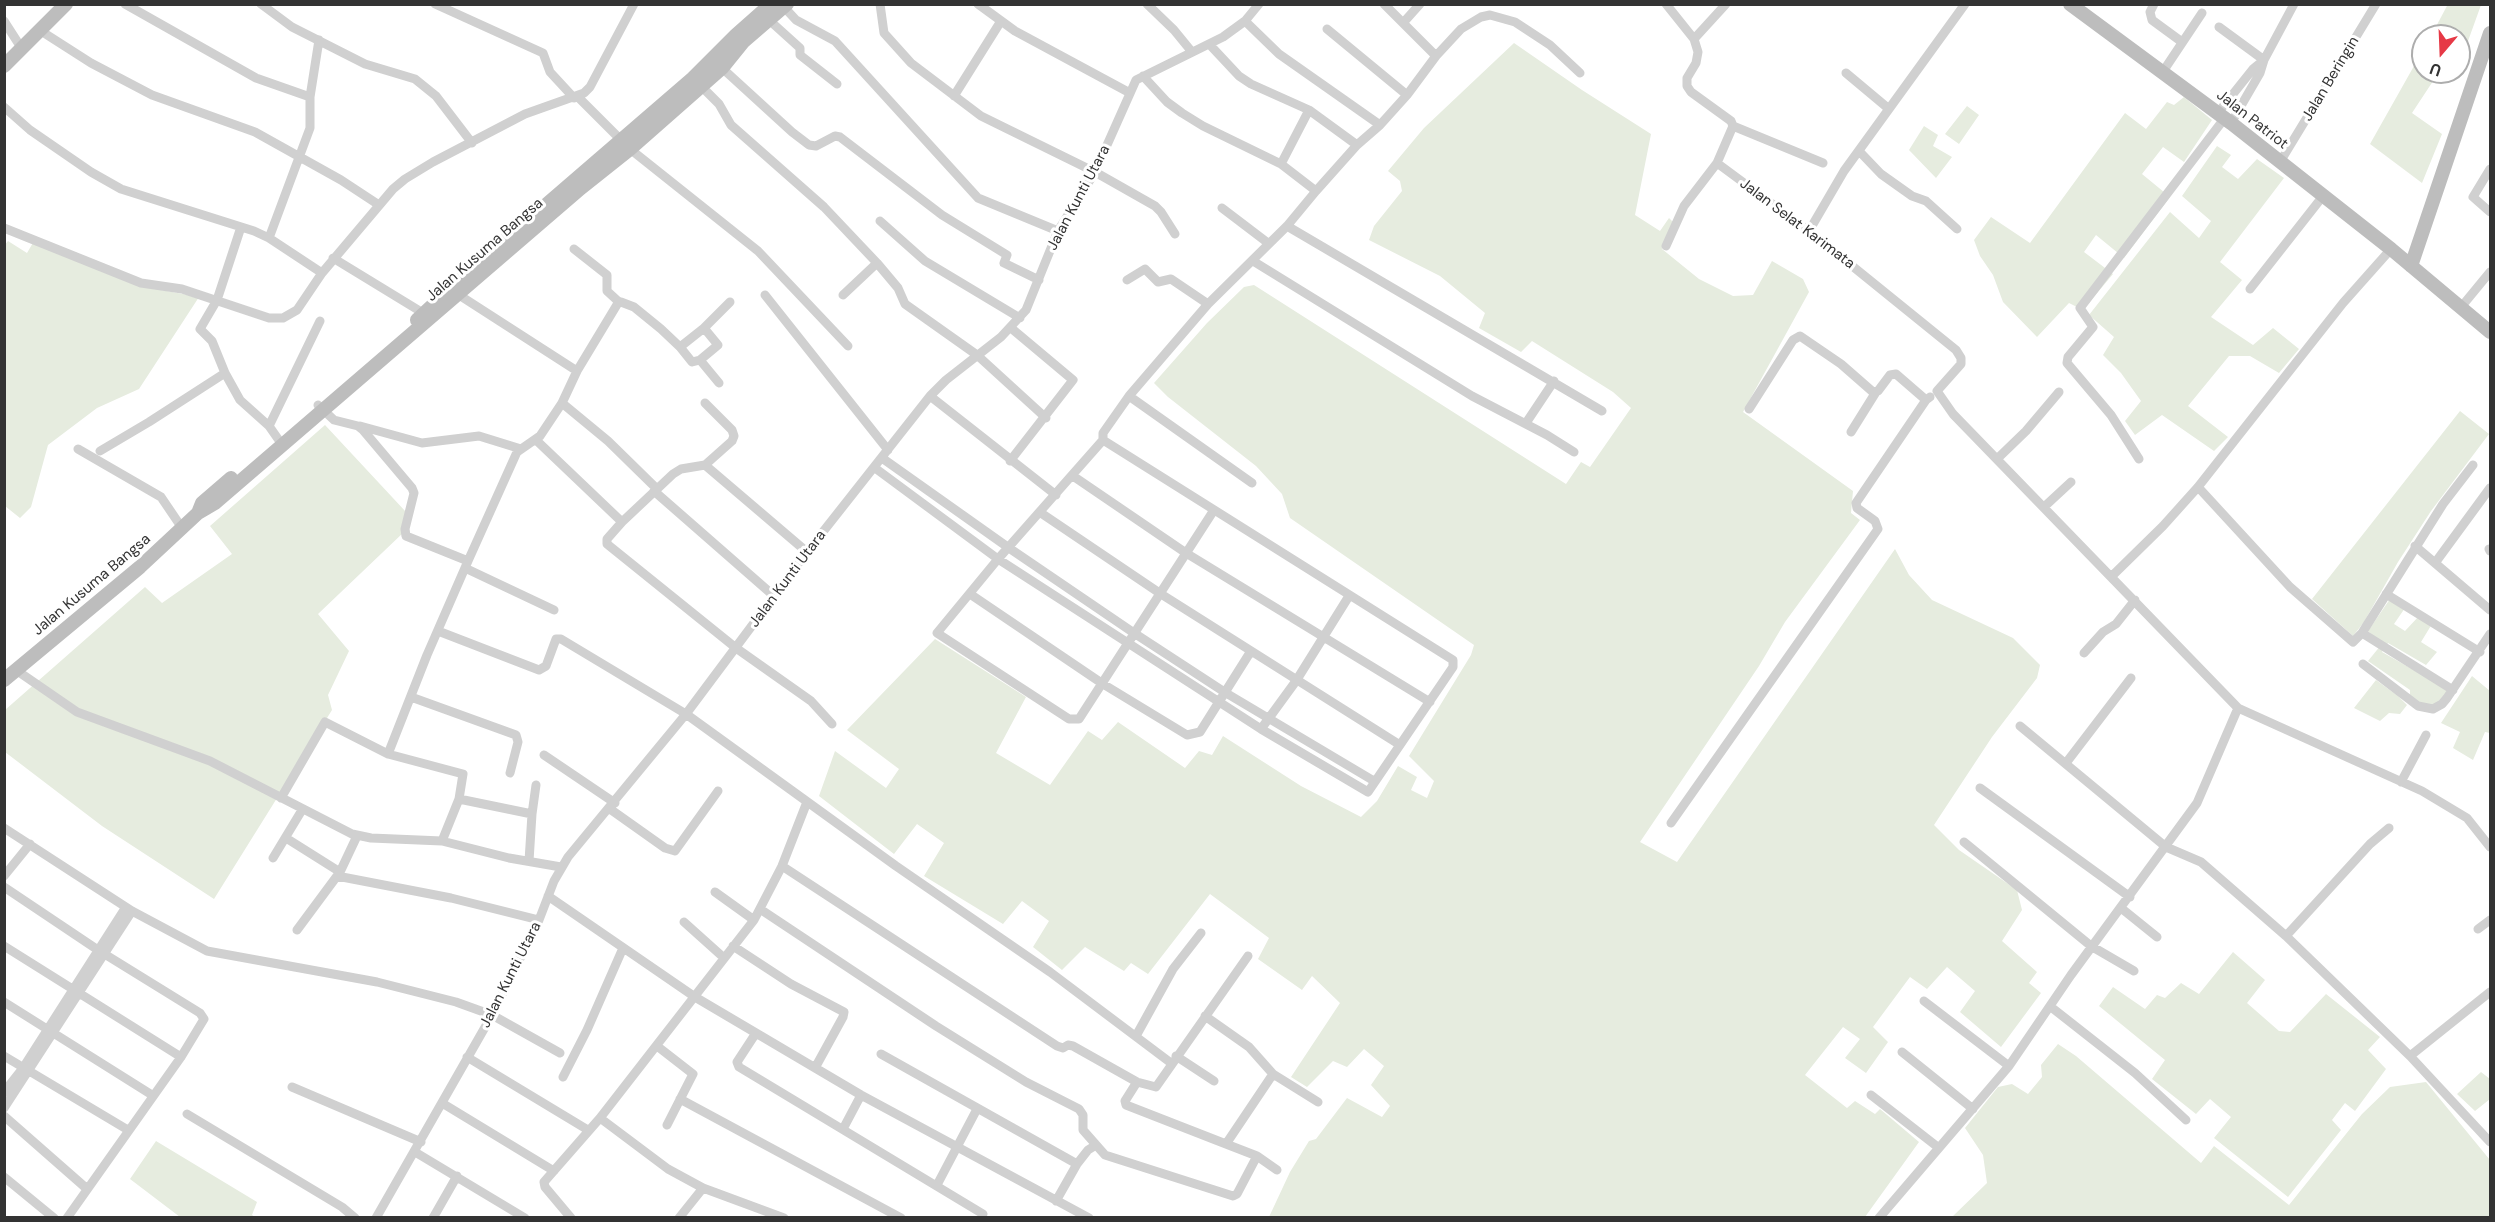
<!DOCTYPE html>
<style>
body{margin:0}
#map{position:relative;width:2495px;height:1222px;overflow:hidden;background:#fff;font-family:"DM Sans",sans-serif}
canvas{display:block}
.frame{position:absolute;inset:0;border:6px solid #333;pointer-events:none}
.north{position:absolute;left:2411px;top:24px;width:60px;height:60px;box-sizing:border-box;background:#fff;border:2px solid #adadad;border-radius:50%;rotate:199deg;font-size:16px;font-weight:700;line-height:24px;text-align:center;color:#333}
.north::after{content:'';display:block;margin:auto;width:21px;height:27px;background:#e63946;clip-path:polygon(50% 0,100% 100%,50% 72%,0 100%)}
</style>
<div id="map">
<canvas width="2495" height="1222"></canvas>
<div class="frame"></div>
<div class="north">U</div>
</div>
<script>
const context = document.querySelector('canvas').getContext('2d');
context.lineJoin = 'round';
function fill(path, color) {
  context.fillStyle = color;
  context.fill(path, 'evenodd');
}
function toPath(rows) {
  const path = new Path2D();
  for (const r of rows) {
    path.moveTo(r[0], r[1]);
    for (let i = 2; i < r.length; i += 2) path.lineTo(r[i], r[i + 1]);
  }
  return path;
}
function trace(path, color, width, dash) {
  context.strokeStyle = color;
  context.lineWidth = width;
  context.lineCap = dash ? 'butt' : 'round';
  context.setLineDash(dash || []);
  context.stroke(path);
}
function write(font, color, halo, rows, align = 'center') {
  context.font = font + ' "DM Sans",sans-serif';
  context.lineWidth = 6;
  context.setLineDash([]);
  context.textBaseline = 'middle';
  context.strokeStyle = halo;
  context.fillStyle = color;
  for (const [text, x, y, turn = 0] of rows) {
    context.save();
    context.translate(x, y);
    context.rotate((+turn || 0) * Math.PI / 180);
    context.textAlign = isNaN(turn) ? turn : align;
    if (halo) context.strokeText(text, 0, 0);
    context.fillText(text, 0, 0);
    context.restore();
  }
}
const green = toPath([
 [2448,4,2481,5,2459,66,2459,36,2431,36],
 [1514,43,1582,90,1651,134,1635,215,1660,231,1669,218,1673,222,1662,249,1699,279,1733,296,1753,295,1772,261,1803,279,1809,292,1743,412,1853,491,1851,513,1860,520,1785,622,1759,666,1640,842,1677,862,1895,549,1909,575,1932,600,2013,638,2040,665,2037,678,1992,737,1934,825,1959,850,2017,890,2022,910,2002,941,2037,972,2029,983,2041,993,2001,1047,1960,1012,1975,991,1947,967,1927,989,1910,977,1873,1027,1888,1042,1866,1073,1845,1058,1860,1039,1843,1027,1805,1075,1847,1108,1855,1101,1875,1114,1880,1109,1919,1142,1865,1217,1269,1217,1290,1172,1309,1141,1316,1139,1347,1098,1382,1117,1390,1106,1371,1085,1384,1066,1364,1049,1347,1067,1333,1061,1307,1087,1291,1077,1340,1003,1312,976,1302,990,1258,959,1269,938,1210,894,1148,974,1131,963,1124,971,1085,947,1062,970,1033,947,1049,921,1022,901,1003,924,924,876,944,843,917,824,894,854,819,796,835,751,886,788,899,769,847,730,935,639,1026,697,996,753,1050,785,1088,731,1102,740,1118,722,1185,768,1199,751,1212,755,1223,736,1301,786,1361,817,1377,801,1398,766,1417,777,1411,790,1427,798,1434,781,1409,756,1471,655,1474,645,1290,518,1282,494,1256,466,1168,397,1154,383,1207,323,1244,287,1254,285,1566,484,1581,462,1590,467,1631,408,1613,392,1532,341,1521,352,1479,328,1485,313,1440,276,1369,240,1374,226,1402,191,1400,181,1388,171,1424,128],
 [2423,50,2423,72,2439,72,2412,113,2442,134,2422,183,2370,144],
 [2184,97,2212,120,2184,162,2163,147,2142,174,2170,197,2124,258,2096,235,2084,252,2113,274,2083,310,2069,303,2037,337,2003,302,1993,275,1980,256,1974,240,1991,217,2030,243,2125,113,2146,129,2167,102,2174,105],
 [1967,106,1979,115,1959,144,1945,134],
 [1924,126,1938,135,1933,146,1952,157,1936,178,1909,150],
 [2217,146,2231,155,2222,167,2238,179,2257,159,2284,178,2220,262,2242,280,2211,317,2253,345,2273,328,2299,349,2279,373,2250,356,2229,356,2188,406,2228,437,2214,451,2162,415,2135,435,2125,421,2141,401,2121,373,2103,355,2114,337,2089,315,2170,212,2199,238,2211,221,2182,196],
 [8,241,27,253,34,241,140,286,199,297,139,389,97,408,48,445,31,507,20,518,5,506,4,246],
 [2460,411,2489,434,2431,511,2398,562,2364,622,2353,636,2312,599],
 [325,425,406,512,404,532,318,614,349,651,328,695,332,710,214,899,102,826,5,752,5,710,145,587,162,603,232,554,210,526],
 [2390,599,2405,608,2394,624,2405,631,2419,616,2432,624,2421,642,2437,652,2426,665,2388,643,2382,652,2449,690,2433,707,2424,706,2410,695,2410,690,2368,661,2381,645,2368,631],
 [2472,676,2490,691,2490,733,2485,732,2473,760,2453,748,2460,732,2441,723],
 [2376,680,2398,696,2407,705,2400,714,2389,713,2380,721,2354,708],
 [2233,952,2265,980,2247,1003,2279,1031,2290,1032,2326,994,2380,1037,2368,1050,2386,1069,2355,1111,2345,1103,2332,1120,2341,1130,2288,1197,2214,1138,2231,1117,2210,1099,2196,1114,2152,1079,2165,1060,2099,1006,2113,987,2145,1009,2157,995,2165,998,2181,983,2199,994],
 [2058,1044,2076,1056,2201,1163,2214,1146,2289,1205,2362,1114,2390,1087,2426,1082,2490,1160,2490,1217,1952,1217,1987,1183,1983,1155,1965,1128,1998,1087,2012,1084,2028,1094,2042,1077,2041,1065],
 [2481,1072,2490,1079,2490,1099,2475,1111,2457,1094],
 [156,1141,257,1202,252,1215,255,1217,180,1217,130,1179]
]);
const street = toPath([
 [125,4,256,78,310,97],
 [261,4,292,27,365,64,415,79,436,96,472,143],
 [435,4,543,53,550,72,574,98],
 [880,4,884,33,911,63,981,116,1095,172,1155,206,1161,212,1175,234],
 [978,4,1015,31,1130,93],
 [1147,4,1174,30,1192,52],
 [1384,4,1436,56],
 [1666,4,1694,39,1698,52,1696,63,1687,78,1687,86,1691,92,1731,121,1733,126,1717,163,1809,231,1956,350,1961,358,1961,364,1937,391,1953,414,2238,708,2422,791,2467,818,2490,847],
 [2154,4,2150,12,2152,20,2182,42],
 [784,7,796,20,835,41,978,198,1058,231],
 [769,20,800,48,800,55,837,84],
 [4,21,22,49],
 [1245,21,1279,54,1380,125],
 [1403,23,1420,4],
 [2219,27,2264,60],
 [1327,29,1407,95],
 [41,31,91,63,152,95,255,132,341,180,379,205],
 [1694,39,1726,4],
 [1210,45,1239,76,1251,84,1309,110,1357,145],
 [722,68,792,132,809,145,816,146,835,136,840,137,942,215,1007,255,1004,263,1039,280],
 [1846,73,1889,109],
 [2162,73,2202,13],
 [1143,76,1167,102,1182,113,1203,126,1281,164,1316,191],
 [701,86,719,104,731,125,824,207,877,263,898,288,905,304,977,355,1046,418],
 [577,96,630,149,758,251,848,346],
 [954,96,1001,21],
 [4,107,30,130,91,172,121,189,254,231,269,238,322,273,393,189,405,179,433,162,525,114,584,93,590,87,634,4],
 [2217,114,2253,69,2264,60],
 [2231,123,2260,73,2264,60,2294,4],
 [1733,126,1823,163],
 [1859,151,1881,174,1912,196,1926,201,1957,229],
 [2280,162,2376,4],
 [1281,164,1309,110],
 [2490,169,2473,197,2490,212],
 [1222,208,1268,243],
 [880,221,925,261,1020,318],
 [1287,226,1602,411],
 [241,227,217,300,200,329,212,341,225,373,240,400,269,426,283,446],
 [4,228,141,283,182,289,269,318,283,318,297,310,322,273],
 [1809,231,1844,171,1965,4],
 [269,238,310,128,310,97,319,40],
 [1666,246,1684,206,1717,163],
 [574,249,607,275,607,291,619,302],
 [333,258,428,316],
 [1253,261,1472,396,1547,435,1574,452],
 [1127,280,1145,269,1158,282,1171,279,1208,304],
 [2250,289,2323,196],
 [459,295,577,371,562,403,540,436,517,452,468,561],
 [765,295,888,450],
 [843,295,877,263],
 [2462,306,2490,272],
 [704,328,730,302],
 [680,347,704,328,718,345,700,360],
 [577,371,618,303,621,302,634,307,661,329,680,347,692,362,700,360,719,383],
 [930,396,1056,495],
 [1129,396,1252,483],
 [562,403,608,441,656,488],
 [318,405,334,420,358,426,363,430,412,488,414,493,405,529,406,536,468,561,427,655,388,754,463,774,459,799,442,841],
 [1749,409,1793,340,1800,336,1841,364,1873,392,1878,391,1890,375,1896,374,1926,400,1930,397],
 [1526,423,1554,381],
 [269,426,320,321],
 [360,426,422,443,479,436,521,449],
 [1851,432,1876,392],
 [536,440,622,522,673,474,681,469,705,465,732,441,734,436,732,430,705,403],
 [78,449,161,497,182,528],
 [100,451,149,422,225,373],
 [882,458,1009,548,1134,633,1226,693,1374,781],
 [1997,459,2026,431,2059,392],
 [2139,459,2111,415,2067,363,2068,357,2093,327,2080,308,2224,119],
 [1010,461,1073,380,1011,328],
 [705,465,807,552],
 [875,468,998,559,1261,729,1368,792,1453,667,1453,660,1103,440],
 [1073,476,1186,553,1430,702],
 [2198,487,2290,587,2353,642,2362,633,2443,504,2473,465],
 [654,491,774,596],
 [2044,507,2071,482],
 [1214,510,1079,719,1069,719,937,633,998,559,1103,440,1103,433,1129,396,1208,304,1287,226,1316,191,1357,145,1380,125,1407,95,1436,56,1461,29,1481,17,1490,15,1515,22,1550,45,1580,73],
 [1041,513,1161,594,1400,745],
 [622,522,607,539,607,544,736,648,811,701,832,724],
 [2415,546,2490,610],
 [2489,549,2490,551],
 [2435,563,2490,488],
 [465,568,554,610],
 [2112,576,2163,526,2198,487,2343,303,2391,249],
 [970,594,1103,684,1187,735,1200,732,1251,651],
 [2386,594,2480,652],
 [438,631,539,670,546,666,556,639,561,639,686,714,896,866,1050,972,1171,1063],
 [2362,633,2453,690],
 [2084,653,2103,632,2116,624,2135,600],
 [2363,664,2418,706,2433,709,2442,704,2447,698,2490,634],
 [16,670,77,712,210,761,352,834,371,838,442,841,509,858,561,867],
 [411,697,516,735,518,742,510,773],
 [2020,726,2166,847,2201,862,2286,936,2410,1056,2490,992],
 [1261,729,1296,681,1349,596],
 [544,755,615,803],
 [2066,763,2131,678],
 [2401,782,2426,735],
 [1980,788,2130,897],
 [281,798,325,722,388,754],
 [459,799,532,814,529,861],
 [610,809,665,848,675,851,718,791],
 [532,814,536,785],
 [1671,823,1878,529,1875,521,1857,508,1856,503,1926,400],
 [4,828,132,911,207,951,377,982,456,1002,492,1015,560,1053],
 [286,838,340,872],
 [1964,842,2091,946,2134,971],
 [273,858,302,810],
 [782,866,1057,1046,1063,1048,1068,1045,1073,1046,1137,1082,1156,1087,1248,956],
 [4,876,30,844],
 [337,876,451,898,539,920],
 [4,887,98,950,200,1013,204,1019,181,1057,67,1218],
 [715,892,754,920],
 [548,896,695,997,861,1095,1089,1218],
 [2121,908,2157,937],
 [760,909,936,1026,1026,1082,1079,1109,1083,1115,1083,1130,1105,1155,1233,1196,1237,1194,1257,1156,1277,1170],
 [684,922,723,957],
 [2478,929,2490,920],
 [297,930,340,872,357,836],
 [2286,936,2370,844,2389,828],
 [4,946,181,1057],
 [733,946,791,984,844,1012,843,1017,815,1068],
 [1924,1001,2009,1066],
 [4,1002,152,1095],
 [2051,1007,2135,1073,2186,1120],
 [1205,1016,1249,1047,1273,1074,1318,1102],
 [756,1033,737,1062,739,1067,983,1214],
 [1136,1036,1173,969,1201,933],
 [657,1046,693,1074,667,1125],
 [1902,1052,1973,1109],
 [881,1054,1077,1164],
 [4,1056,128,1130],
 [1176,1056,1214,1081],
 [2410,1056,2490,1142],
 [467,1057,588,1130],
 [563,1077,587,1030,623,948],
 [1137,1082,1125,1101,1126,1105,1226,1144,1273,1074],
 [292,1087,421,1142],
 [4,1092,23,1068,126,907],
 [1871,1095,1939,1148],
 [680,1099,901,1218],
 [442,1103,554,1171],
 [4,1108,132,911],
 [187,1114,342,1207,355,1218],
 [4,1116,86,1188],
 [843,1129,861,1095],
 [1226,1144,1257,1156],
 [415,1152,525,1218],
 [4,1177,54,1218],
 [937,1185,977,1109],
 [1056,1201,1077,1164,1088,1150,1096,1145],
 [376,1218,492,1015,539,920,554,881,568,857,686,714,807,552,930,396,946,380,1001,337,1026,310,1058,231,1095,172,1136,80,1223,37,1245,21,1259,4],
 [433,1218,457,1176],
 [571,1218,545,1187,544,1182,600,1118],
 [679,1218,703,1188],
 [784,1218,703,1188,668,1169,600,1118,754,920,782,866,807,802],
 [1879,1218,2009,1066,2071,975,2197,803,2238,708]
]);
const secondary = toPath([
 [2070,4,2231,123,2391,249,2490,332],
 [4,66,66,4],
 [2411,266,2490,33],
 [417,320,474,267,693,78,736,35,771,4],
 [198,513,202,503,231,478],
 [4,680,140,567,198,513,215,503,581,188,630,149,722,68,743,42,787,4]
]);
const streetNames = [
 ["Jalan Beringin",2331,79,-59],
 ["Jalan Patriot",2252,120,38],
 ["Jalan Kunti Utara",1079,198,-62],
 ["Jalan Selat Karimata",1797,224,37],
 ["Jalan Kusuma Bangsa",485,250,-41],
 ["Jalan Kunti Utara",788,579,-53],
 ["Jalan Kusuma Bangsa",92,585,-40],
 ["Jalan Kunti Utara",511,975,-63]
];
fill(green, '#e6ecdf');
trace(street, '#d0d0d0', 9);
trace(secondary, '#bdbdbd', 14);
write('15px', '#333', '#fff', streetNames);
</script>
